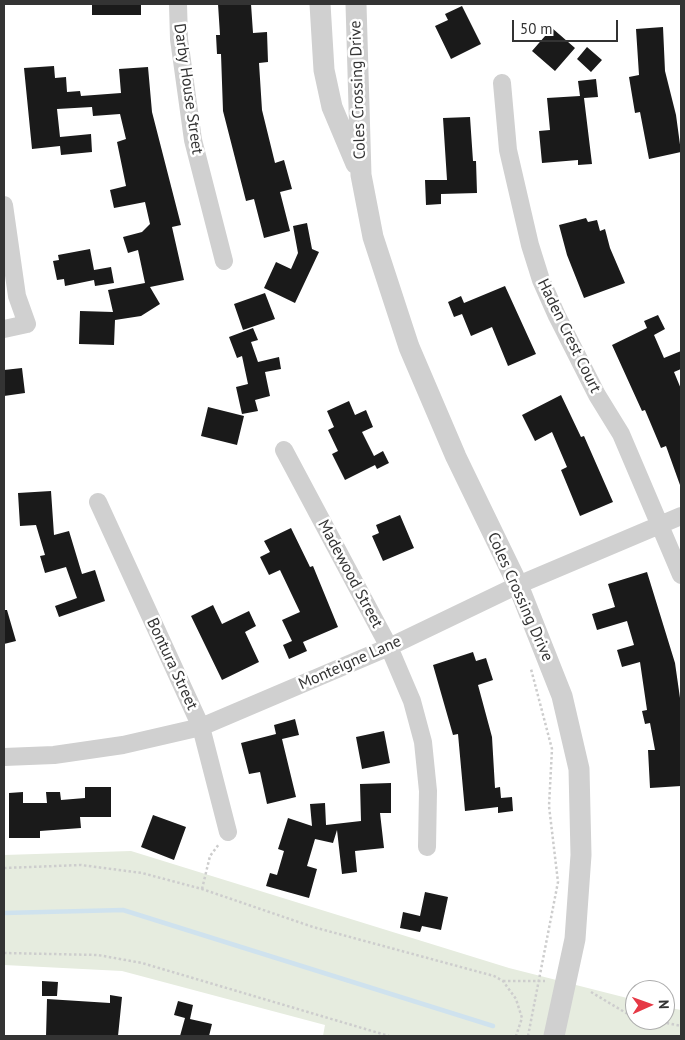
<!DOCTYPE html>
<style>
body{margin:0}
#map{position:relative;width:685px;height:1040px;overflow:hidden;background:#fff;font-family:"PT Sans",sans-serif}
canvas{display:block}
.frame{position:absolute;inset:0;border:5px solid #333;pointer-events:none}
.north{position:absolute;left:625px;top:980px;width:50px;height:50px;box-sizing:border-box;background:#fff;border:1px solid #adadad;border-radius:50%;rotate:88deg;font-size:14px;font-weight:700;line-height:20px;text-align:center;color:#333}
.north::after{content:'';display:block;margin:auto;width:18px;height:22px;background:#e63946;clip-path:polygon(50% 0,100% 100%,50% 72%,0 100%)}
.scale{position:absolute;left:512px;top:20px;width:106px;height:22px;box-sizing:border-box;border:2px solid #333;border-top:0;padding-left:6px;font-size:15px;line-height:18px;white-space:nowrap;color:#333;-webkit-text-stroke:4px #fff;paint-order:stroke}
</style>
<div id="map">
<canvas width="685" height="1040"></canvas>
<div class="frame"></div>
<div class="north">N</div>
<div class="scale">50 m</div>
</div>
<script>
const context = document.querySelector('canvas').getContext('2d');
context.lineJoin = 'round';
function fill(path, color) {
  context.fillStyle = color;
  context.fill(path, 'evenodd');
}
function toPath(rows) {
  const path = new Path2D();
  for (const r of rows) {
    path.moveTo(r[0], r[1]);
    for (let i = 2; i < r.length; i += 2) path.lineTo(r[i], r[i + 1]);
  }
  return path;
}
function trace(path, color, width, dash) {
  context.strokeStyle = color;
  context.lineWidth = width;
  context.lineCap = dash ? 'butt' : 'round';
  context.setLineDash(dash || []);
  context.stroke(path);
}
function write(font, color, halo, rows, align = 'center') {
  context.font = font + ' "PT Sans",sans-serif';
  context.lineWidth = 5;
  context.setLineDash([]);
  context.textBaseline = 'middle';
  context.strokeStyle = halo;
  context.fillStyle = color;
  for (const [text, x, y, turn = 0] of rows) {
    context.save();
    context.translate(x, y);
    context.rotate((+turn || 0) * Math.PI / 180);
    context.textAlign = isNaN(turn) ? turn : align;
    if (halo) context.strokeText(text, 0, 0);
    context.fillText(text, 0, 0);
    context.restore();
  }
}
const green = toPath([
 [131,851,509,968,635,1000,635,1020,665,1020,665,1007,681,1010,681,1036,323,1036,325,1025,122,971,4,965,4,855]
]);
const stream = toPath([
 [4,913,123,910,493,1026]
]);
const building = toPath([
 [92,4,141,4,141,15,92,15],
 [218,4,251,4,253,33,267,32,268,62,259,63,262,110,275,163,284,160,292,189,280,192,290,231,264,238,254,199,246,201,223,111,221,54,217,54,216,35,220,35],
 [462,6,481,44,451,59,435,26,448,20,445,14],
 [663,27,665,71,676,115,681,152,649,159,640,112,635,113,629,77,639,75,636,29],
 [552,28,575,48,555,71,532,51],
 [587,47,602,60,591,72,577,59],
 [54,66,55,78,66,77,67,92,80,91,81,96,121,93,119,69,148,67,152,112,181,225,172,227,184,280,150,287,160,304,141,316,115,320,114,345,79,344,80,311,113,312,108,290,145,283,138,250,128,253,123,237,142,232,150,224,145,202,114,208,110,190,126,186,117,142,126,139,120,114,93,116,92,107,57,109,60,137,91,134,92,152,61,155,60,146,32,149,24,68],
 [596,79,598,97,584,98,592,164,578,165,578,160,542,163,539,131,550,130,547,98,580,96,578,81],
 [470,117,473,161,476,161,477,193,441,194,441,204,426,205,425,180,447,180,443,118],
 [586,218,588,222,597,220,600,231,605,229,610,248,625,283,584,298,567,255,559,225],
 [307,223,312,249,319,252,295,303,264,288,276,262,291,269,298,253,293,226],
 [90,249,94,270,111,267,114,283,95,286,94,280,65,286,64,279,57,280,53,261,59,260,58,255],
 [505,286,536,354,508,366,492,327,471,336,462,314,454,317,448,302,461,296,464,303],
 [265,293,275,319,243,330,234,304],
 [658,315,665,329,654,335,664,358,681,351,681,369,674,372,681,389,680,485,666,446,661,448,645,410,642,411,612,345,647,328,644,321],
 [253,328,258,340,251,342,258,362,279,357,281,369,265,372,270,396,255,400,258,411,242,414,236,387,248,384,242,356,237,358,229,337],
 [22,368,25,393,4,396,4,370],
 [561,395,581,437,584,436,613,502,580,516,561,470,567,467,552,432,535,441,522,415],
 [349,401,355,415,366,410,373,427,362,432,374,456,383,451,389,463,377,469,375,465,345,480,332,454,338,451,328,430,334,427,327,411],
 [208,407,244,416,237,445,201,436],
 [51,491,54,535,69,531,82,574,95,570,105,601,59,617,55,606,77,598,66,567,45,573,40,556,45,555,36,525,20,526,18,493],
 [400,515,414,548,383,561,372,536,379,533,376,525],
 [291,528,310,567,313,566,338,627,303,642,307,651,289,659,283,645,292,641,282,620,300,612,280,570,269,575,260,557,270,552,264,541],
 [647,572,675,663,681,705,681,786,650,788,648,750,655,750,650,723,645,724,642,711,647,710,640,662,622,667,617,650,634,645,627,621,597,630,592,614,615,607,608,584],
 [213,605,222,624,249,611,256,626,245,632,259,662,222,680,191,616],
 [4,610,7,610,16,641,4,644],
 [473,652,476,661,486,658,493,680,478,685,492,737,495,788,500,787,501,798,512,797,513,811,498,813,498,807,465,811,458,734,453,735,433,665],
 [295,719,299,735,282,739,296,797,267,804,260,772,249,774,241,743,276,734,274,725],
 [384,731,390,763,362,769,356,737],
 [391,783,391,813,380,813,384,848,355,851,357,872,342,874,337,830,333,843,315,839,307,866,317,869,309,898,266,886,270,873,277,875,284,851,278,849,288,818,312,826,310,804,325,803,326,825,361,821,360,784],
 [85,787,111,787,111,817,80,817,81,828,40,831,40,838,9,838,9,793,23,792,23,803,47,803,46,792,60,792,61,800,85,798],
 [153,815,186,827,174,860,141,847],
 [425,892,448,897,441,930,422,926,420,932,400,928,403,912,420,916],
 [42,981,58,982,57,996,42,996],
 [110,995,122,997,118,1036,46,1036,47,999,110,1003],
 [178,1001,193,1005,190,1019,212,1024,209,1036,180,1036,185,1018,174,1015]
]);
const path = toPath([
 [4,868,81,865,142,873,202,889,313,927,494,976,503,981,516,999,522,1018,516,1036],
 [202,889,210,856,219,844],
 [4,953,98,955,142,963,389,1036],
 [503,981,545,981],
 [591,992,626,1013,635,1015],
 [652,1020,681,1026],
 [528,1036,558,882,549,806,552,749,531,669]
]);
const minor = toPath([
 [178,4,179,39,193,140,224,261],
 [502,83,508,150,530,245,541,280,557,316,597,395,621,434,681,575],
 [4,205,17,296,27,324,4,329],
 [284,450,389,647,412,701,423,742,428,791,427,847],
 [98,502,201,727,228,832],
 [4,757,54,755,123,745,201,727,389,647,518,585,681,516]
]);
const tertiary = toPath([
 [320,4,324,70,332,107,356,164],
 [356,4,361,175,373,237,409,347,456,457,518,585,562,696,579,769,581,855,575,939,554,1036]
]);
const streetNames = [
 ["Darby House Street",188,89,82],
 ["Coles Crossing Drive",358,90,-92],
 ["Haden Crest Court",569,336,64],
 ["Madewood Street",350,574,62],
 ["Coles Crossing Drive",520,597,66],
 ["Monteigne Lane",350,663,-24],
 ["Bontura Street",172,664,65]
];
fill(green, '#e6ecdf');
trace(stream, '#cfe2ee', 4.5);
fill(building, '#1a1a1a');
trace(path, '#cdcdcd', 2.5, [2.5, 2.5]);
trace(minor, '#d0d0d0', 18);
trace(tertiary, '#d0d0d0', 21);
write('16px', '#333', '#fff', streetNames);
</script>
